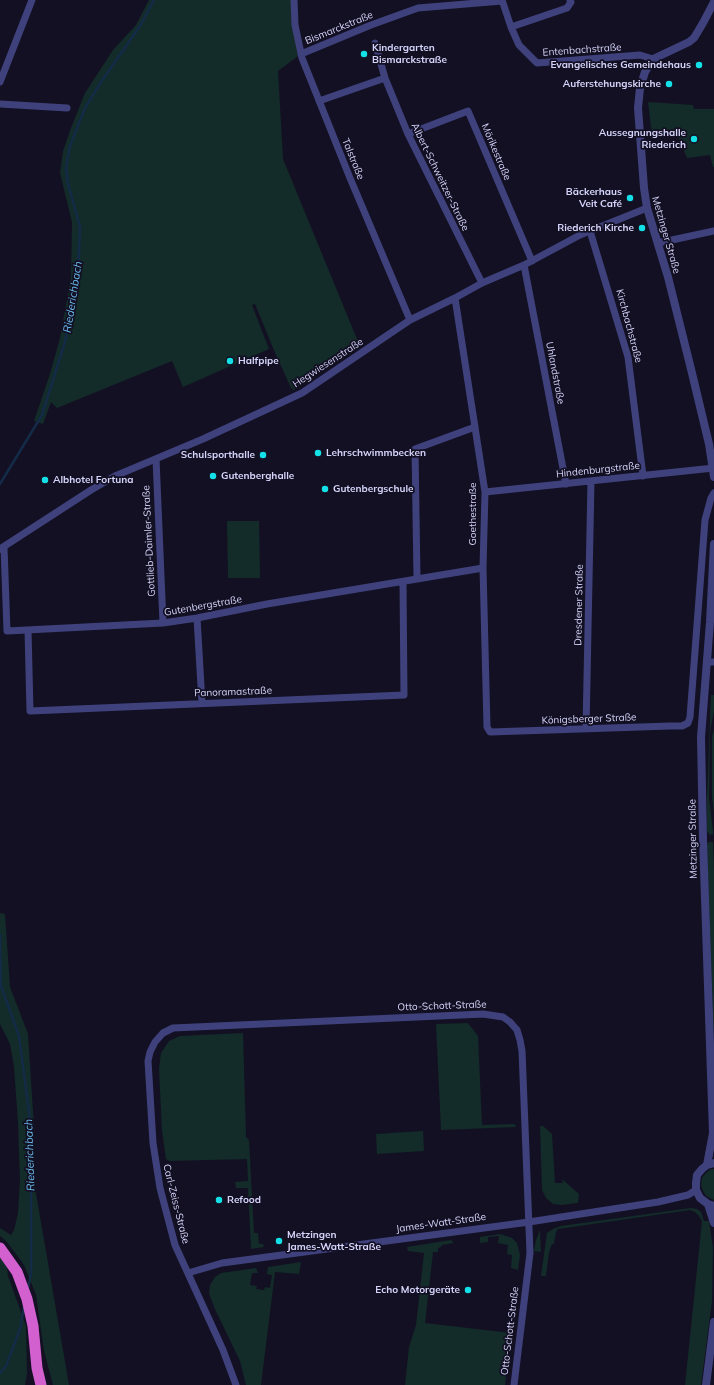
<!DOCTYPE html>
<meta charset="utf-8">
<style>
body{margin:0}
canvas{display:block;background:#121022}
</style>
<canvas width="714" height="1385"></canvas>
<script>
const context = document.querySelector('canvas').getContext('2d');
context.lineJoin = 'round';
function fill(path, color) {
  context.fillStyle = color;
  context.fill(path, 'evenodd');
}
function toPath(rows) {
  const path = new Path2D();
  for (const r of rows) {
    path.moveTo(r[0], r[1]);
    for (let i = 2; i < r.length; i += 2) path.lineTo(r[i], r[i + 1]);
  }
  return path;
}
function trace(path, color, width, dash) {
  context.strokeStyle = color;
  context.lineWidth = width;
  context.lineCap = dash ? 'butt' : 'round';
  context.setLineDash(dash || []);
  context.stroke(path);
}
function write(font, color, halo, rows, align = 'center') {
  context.font = font + ' Mulish,sans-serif';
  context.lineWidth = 3.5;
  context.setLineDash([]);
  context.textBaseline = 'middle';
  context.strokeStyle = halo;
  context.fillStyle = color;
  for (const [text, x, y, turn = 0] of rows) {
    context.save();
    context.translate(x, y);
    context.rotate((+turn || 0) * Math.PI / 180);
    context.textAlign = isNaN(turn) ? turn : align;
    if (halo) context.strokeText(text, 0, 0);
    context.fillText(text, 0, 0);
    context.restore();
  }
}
const green = toPath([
 [149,0,291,0,298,56,278,71,283,159,359,344,294,390,291,388,273,348,255,304,252,305,269,349,183,387,172,361,57,408,51,402,43,424,34,421,50,374,60,338,71,278,72,222,60,173,63,151,71,128,85,93,113,50,136,25],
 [648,102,693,105,694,109,714,109,714,167,713,167,710,155,687,158,677,134,652,135],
 [227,521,259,521,260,578,228,578],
 [711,695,714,695,714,711,710,731,709,798,713,831,713,834,710,835,707,831,707,797],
 [714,729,714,814,712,797,712,736],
 [709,842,713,842,714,871,714,1044,707,844],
 [0,913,5,914,10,987,28,1034,34,1127,33,1176,69,1385,53,1385,44,1351,36,1295,24,1265,7,1242,0,1236,0,1228,11,1235,14,1230,18,1213,20,1180,18,1123,14,1067,10,1044,0,1024],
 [468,1023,478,1036,482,1125,515,1124,516,1127,441,1130,436,1024],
 [243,1033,246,1137,249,1140,254,1233,258,1233,259,1244,263,1244,264,1247,251,1249,248,1188,236,1188,235,1182,248,1181,247,1159,169,1161,166,1159,162,1131,159,1069,161,1053,169,1041,180,1036],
 [540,1126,543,1126,552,1134,555,1183,563,1183,562,1179,579,1194,578,1203,561,1205,553,1204,546,1198,542,1190],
 [423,1131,424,1151,377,1154,376,1134],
 [711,1169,714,1169,714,1200,706,1196,703,1191,701,1185,702,1178,706,1173],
 [691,1208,697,1209,701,1212,704,1221,709,1221,713,1248,712,1301,701,1385,685,1385,702,1221,699,1216,695,1212,690,1210,558,1229,556,1232,554,1244,552,1244,549,1252,546,1276,541,1276,547,1233,553,1229,561,1226],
 [540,1230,541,1252,534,1251,536,1240],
 [500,1234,512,1238,517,1243,520,1255,518,1270,511,1268,512,1255,507,1254,508,1245,498,1243,499,1236,488,1237,488,1242,480,1243,480,1237],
 [451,1240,454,1243,442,1245,441,1247,438,1248,438,1252,433,1252,425,1323,511,1333,505,1385,405,1385,409,1347,416,1325,424,1253,408,1251,407,1247],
 [0,1256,7,1268,8,1276,26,1326,27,1373,25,1385,0,1385],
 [301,1262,299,1274,275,1272,261,1385,246,1385,240,1361,214,1307,209,1293,210,1285,215,1277,221,1273,256,1268,258,1273,252,1273,250,1285,257,1286,256,1289,264,1290,265,1287,270,1288,272,1275,267,1274,268,1267]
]);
const stream = toPath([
 [0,484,42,415,65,342,78,275,80,227,68,184,66,168,70,146,85,108,101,82,140,26,154,0],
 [0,935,1,986,19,1036,31,1127,31,1273,28,1288],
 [0,1373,6,1366,20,1329,24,1307]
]);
const minor = toPath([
 [294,0,295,25,302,58,350,178,410,320],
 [502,0,511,27,519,45,537,63,640,55,653,59],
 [511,27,567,8,571,2,570,0],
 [375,43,385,78],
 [301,54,371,25,418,8,502,1],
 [0,82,32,0],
 [319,101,385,78,408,134,482,283],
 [0,104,67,108],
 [408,134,468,111,532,261],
 [590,231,628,357,643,476],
 [658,243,714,231],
 [524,265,566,484],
 [455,298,485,492,483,568,487,727,490,732,670,726,682,726,688,723,690,717,705,520,711,498,714,493],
 [156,459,163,623],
 [485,492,714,468],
 [4,547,7,631,163,623,197,618,267,604,483,568],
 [0,549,91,490,115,476,203,439,302,393,410,320,455,298,482,283,524,265,580,235,647,208],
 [417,578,415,449,475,427],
 [197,618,202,703],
 [28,630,30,711,404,695,403,582],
 [707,662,714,662],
 [586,729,591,481],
 [188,1273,222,1263,529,1222,658,1202,688,1195,696,1190],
 [236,1385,223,1350,175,1245,160,1188,153,1143,148,1061,150,1052,155,1042,163,1033,173,1028,483,1014,503,1017,510,1022,517,1030,520,1040,522,1051,530,1253,514,1385]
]);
const tertiary = toPath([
 [714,2,703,23,694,38,689,42,653,59,645,72,640,88,638,108,644,188,647,208,668,277,691,369,709,444,714,477],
 [714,1163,707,1165,702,1169,697,1175,696,1183,696,1190,700,1198,708,1204,714,1206],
 [707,1165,713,1133,703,839,701,737,710,622,714,544],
 [708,1204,714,1223],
 [706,1385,714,1322]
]);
const trunk = toPath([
 [0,1248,17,1272,27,1299,33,1326,37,1368,41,1385]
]);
const markers = [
 [364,54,4,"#14e0e7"],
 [699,65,4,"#14e0e7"],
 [669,84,4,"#14e0e7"],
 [694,139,4,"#14e0e7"],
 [630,198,4,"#14e0e7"],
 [642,228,4,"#14e0e7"],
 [230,361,4,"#14e0e7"],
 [318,453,4,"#14e0e7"],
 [263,455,4,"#14e0e7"],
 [213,476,4,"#14e0e7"],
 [45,480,4,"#14e0e7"],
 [325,489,4,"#14e0e7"],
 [219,1200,4,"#14e0e7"],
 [279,1241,4,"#14e0e7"],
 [468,1290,4,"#14e0e7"]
];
const streetNames = [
 ["Bismarckstraße",339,28,-22],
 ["Entenbachstraße",582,50,-4],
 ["Mörikestraße",496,152,67],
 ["Talstraße",353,159,68],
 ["Albert-Schweitzer-Straße",440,177,64],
 ["Metzinger Straße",666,235,74],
 ["Kirchbachstraße",629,326,75],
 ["Hegwiesenstraße",328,363,-33],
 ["Uhlandstraße",555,373,79],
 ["Hindenburgstraße",598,470,-6],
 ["Goethestraße",473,514,-90],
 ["Gottlieb-Daimler-Straße",149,541,-93],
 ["Dresdener Straße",579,605,-89],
 ["Gutenbergstraße",203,606,-10],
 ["Panoramastraße",233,692,-2],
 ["Königsberger Straße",589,719,-2],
 ["Metzinger Straße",693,839,-91],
 ["Otto-Schott-Straße",442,1006,-2],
 ["Carl-Zeiss-Straße",176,1204,76],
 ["James-Watt-Straße",441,1223,-8],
 ["Otto-Schott-Straße",510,1331,-83]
];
const poiNames = [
 ["Kindergarten",372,48],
 ["Bismarckstraße",372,60],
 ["Evangelisches Gemeindehaus",691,65,"right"],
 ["Auferstehungskirche",661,84,"right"],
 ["Aussegnungshalle",686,133,"right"],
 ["Riederich",686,145,"right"],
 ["Bäckerhaus",622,192,"right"],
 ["Veit Café",622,204,"right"],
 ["Riederich Kirche",634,228,"right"],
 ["Halfpipe",238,361],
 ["Lehrschwimmbecken",326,453],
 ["Schulsporthalle",255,455,"right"],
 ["Gutenberghalle",221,476],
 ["Albhotel Fortuna",53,480],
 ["Gutenbergschule",333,489],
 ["Refood",227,1200],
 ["Metzingen",287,1235],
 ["James-Watt-Straße",287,1247],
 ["Echo Motorgeräte",460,1290,"right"]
];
const waterNames = [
 ["Riederichbach",73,297,-81],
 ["Riederichbach",30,1155,-92]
];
fill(green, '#132b29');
trace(stream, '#142b48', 2.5);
trace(minor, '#3f417d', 7);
trace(tertiary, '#3f417d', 8);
trace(trunk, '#d260cf', 11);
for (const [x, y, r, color] of markers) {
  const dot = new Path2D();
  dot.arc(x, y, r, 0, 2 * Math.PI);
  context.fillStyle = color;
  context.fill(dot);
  trace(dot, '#121022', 1.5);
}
write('10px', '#d6d4fb', '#121022', streetNames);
write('bold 10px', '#d6d4fb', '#121022', poiNames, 'left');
write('italic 11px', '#6cbdf2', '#121022', waterNames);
</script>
